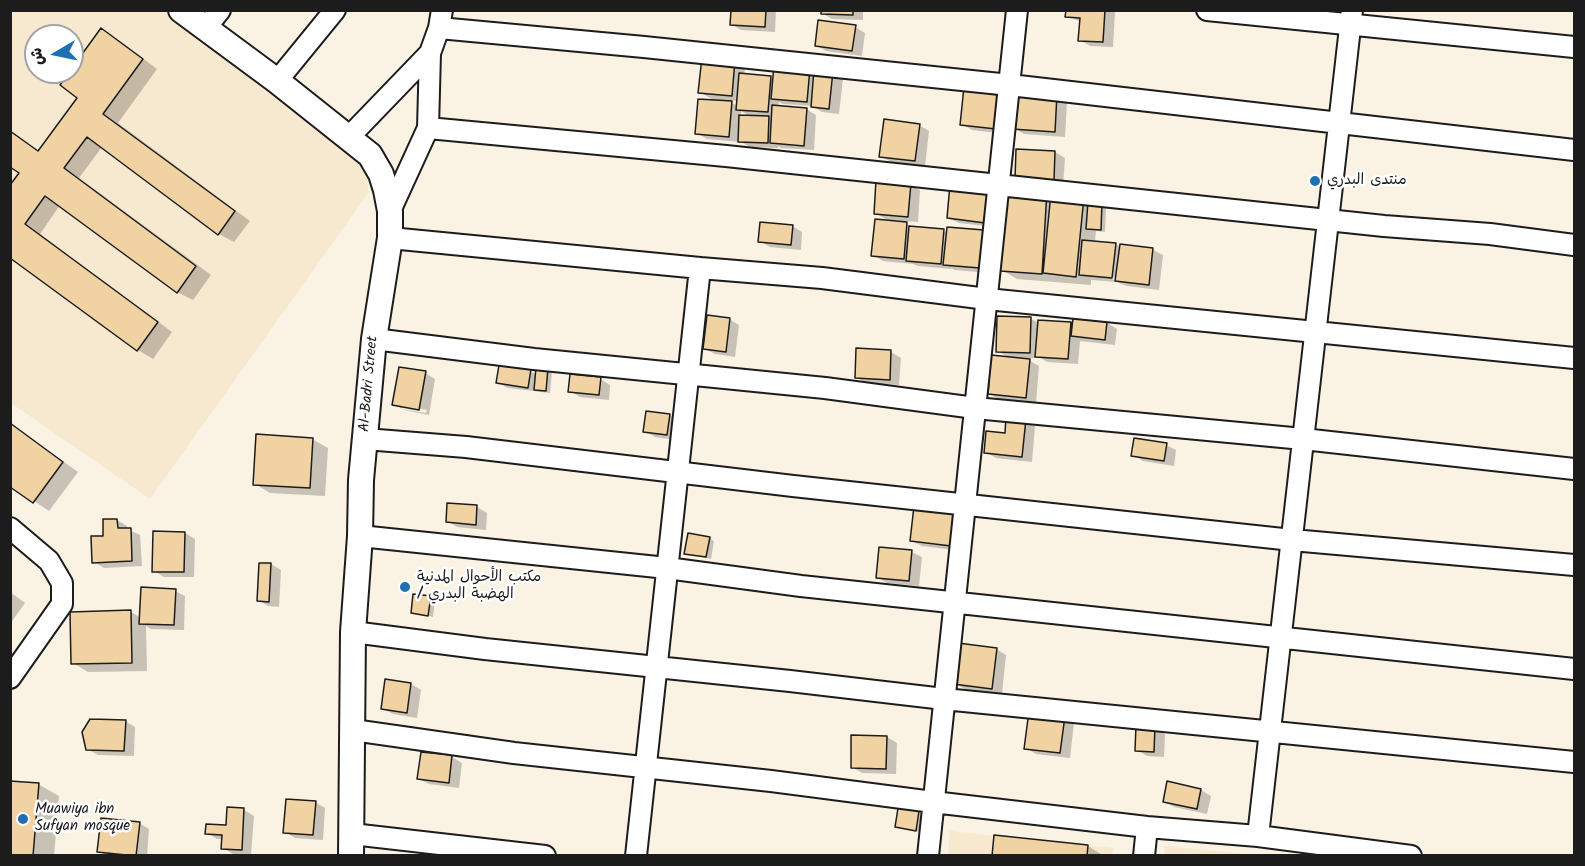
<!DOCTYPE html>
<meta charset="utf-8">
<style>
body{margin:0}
#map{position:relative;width:1585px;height:866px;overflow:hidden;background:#faf2e3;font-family:Kalam,"Playpen Sans Arabic",sans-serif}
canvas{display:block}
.frame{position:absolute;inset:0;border:12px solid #1c1c1c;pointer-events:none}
.north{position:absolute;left:24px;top:24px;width:60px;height:60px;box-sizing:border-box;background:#fff;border:2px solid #a4a4a4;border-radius:50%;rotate:261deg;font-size:16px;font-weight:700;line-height:24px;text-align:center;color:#1c1c1c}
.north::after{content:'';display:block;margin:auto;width:21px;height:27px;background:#1f6fb2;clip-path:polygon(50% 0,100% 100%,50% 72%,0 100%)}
</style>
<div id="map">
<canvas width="1585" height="866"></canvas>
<div class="frame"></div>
<div class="north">ش</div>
</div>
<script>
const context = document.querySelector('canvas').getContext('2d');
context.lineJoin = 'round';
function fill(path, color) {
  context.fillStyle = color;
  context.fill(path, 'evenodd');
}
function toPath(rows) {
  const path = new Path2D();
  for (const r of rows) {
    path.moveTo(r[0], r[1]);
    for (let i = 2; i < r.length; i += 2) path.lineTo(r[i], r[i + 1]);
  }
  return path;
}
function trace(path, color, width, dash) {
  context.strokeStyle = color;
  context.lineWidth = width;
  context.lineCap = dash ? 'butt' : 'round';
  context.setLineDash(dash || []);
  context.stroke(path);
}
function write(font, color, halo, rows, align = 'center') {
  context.font = font + ' Kalam,"Playpen Sans Arabic",sans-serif';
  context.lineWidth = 5;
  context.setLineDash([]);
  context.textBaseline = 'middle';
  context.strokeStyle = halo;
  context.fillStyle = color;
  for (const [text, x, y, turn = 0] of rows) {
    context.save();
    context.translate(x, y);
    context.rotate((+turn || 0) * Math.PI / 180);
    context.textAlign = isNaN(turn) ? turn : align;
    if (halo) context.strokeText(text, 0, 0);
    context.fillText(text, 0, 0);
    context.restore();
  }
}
const built = toPath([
 [15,11,194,11,354,124,369,192,150,499,11,403,10,17],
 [36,36,72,36,72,72,36,72],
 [950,831,1113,848,1112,856,948,856],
 [1165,846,1257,855,1164,855]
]);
const shadow = toPath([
 [732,10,776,10,775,32,741,30,731,24],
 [822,10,863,10,863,20,832,19,822,13],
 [1067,10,1112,10,1115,12,1113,47,1090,46,1080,40,1081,22,1067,16],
 [855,27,865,33,862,56,826,51,816,45],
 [102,30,117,39,157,69,118,123,250,221,234,242,219,234,102,147,79,178,211,275,193,300,177,292,60,205,40,234,172,332,153,359,138,350,10,256,21,173,10,165,10,130,40,152,79,98,71,72],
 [735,61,745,67,744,75,770,77,774,80,776,66,833,72,843,78,839,114,822,112,812,106,783,104,779,102,778,107,806,109,816,115,814,150,781,148,778,146,778,148,750,147,741,142,707,139,697,133,715,101,700,92],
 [726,100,738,101,738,106],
 [741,111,751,117,741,116],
 [1016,92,1067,101,1065,137,1024,134,1014,128],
 [1009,98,1006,134,972,130,962,124],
 [919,125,929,131,925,166,891,162,881,156],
 [1055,152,1065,158,1063,186,1026,184],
 [910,185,920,190,918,222,893,220,893,222,907,224,915,228,944,231,948,233,983,232,993,238,990,273,955,270,951,268,951,269,918,266,913,264,883,261,873,255,891,222,875,213],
 [987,190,995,227,959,223,948,218],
 [1006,190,1102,204,1106,206,1105,232,1096,231,1095,242,1115,244,1121,247,1153,250,1163,255,1159,290,1127,286,1117,282,1117,279,1107,273,1105,275,1117,282,1091,280,1091,285,1017,279,1002,270],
 [792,226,802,232,801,250,770,247,760,241],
 [999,317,1031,319,1039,323,1070,323,1073,325,1107,323,1117,329,1115,345,1080,341,1078,364,1047,362,1041,358,1025,358,1039,366,1036,403,999,399,989,394,1010,358,997,351],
 [729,319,739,325,735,357,715,354,705,349],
 [891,352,901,358,899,385,866,383,856,377],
 [548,369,552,372,550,393,508,388,498,383,530,371,537,375],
 [425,373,435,379,429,415,404,410,394,404],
 [402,405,427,410,426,413,402,409],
 [600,379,610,385,609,400,580,397,570,391],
 [670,415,680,421,677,440,655,437,645,431],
 [1025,421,1035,426,1032,462,996,458,986,452],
 [10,423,78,472,49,511,10,485],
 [312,439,328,448,325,496,270,493,255,484],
 [1166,445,1176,450,1174,466,1143,461,1133,455],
 [448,504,477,507,487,513,486,530,457,527,447,521],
 [954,511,964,517,961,551,922,546,912,541],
 [117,520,127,526,127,529,140,535,142,566,104,568,94,562,105,537],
 [185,533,195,539,194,577,164,577,154,571],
 [709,538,714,541,711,559,686,553],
 [880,548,912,552,922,557,919,586,887,583,877,577],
 [271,564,281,570,279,607,268,606,258,600],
 [175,591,185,596,184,630,151,629,146,626,147,671,88,672,73,663,131,612,141,618],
 [10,592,25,603,10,624],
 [431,598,435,600,433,617,412,612],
 [996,649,1006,655,1002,694,965,689,955,683],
 [411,684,421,690,417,718,393,714,383,709],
 [1064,717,1074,723,1070,758,1036,754,1026,748],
 [125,721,135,727,134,756,98,755,87,749],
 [1154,728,1165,734,1164,757,1147,756,1137,750],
 [887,737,897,743,896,774,862,773,852,767],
 [452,757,462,763,459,788,429,784,419,779],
 [38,784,59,796,54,856,10,856],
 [1201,790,1211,796,1207,814,1174,807,1164,801],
 [315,802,325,808,323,840,295,838,285,832],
 [244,810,254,816,251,855,233,854,223,848,223,839,217,839,207,833,227,827],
 [918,813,923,816,920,832,896,826],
 [139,823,149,829,147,856,106,856,99,851],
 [995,837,1088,846,1104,856,993,856]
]);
const building = toPath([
 [731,10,766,10,765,27,730,25,731,10],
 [821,10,853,10,853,15,821,14,821,10],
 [1066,10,1105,10,1103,42,1078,41,1080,18,1065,17,1066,10],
 [818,20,856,25,852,51,815,46,818,20],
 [101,28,143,59,103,114,235,211,218,235,87,137,64,168,196,266,177,293,45,196,25,224,158,322,137,351,10,258,10,185,19,173,10,167,10,131,38,151,77,98,60,85,69,72,72,72,72,68,101,28],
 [702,57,735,60,732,96,698,93,702,57],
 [774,65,810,68,807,102,771,99,774,65],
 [814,69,833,71,829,109,811,107,814,69],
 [739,73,771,76,768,112,736,110,739,73],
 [964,87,1000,91,996,129,960,125,964,87],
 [1015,91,1057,94,1055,132,1012,129,1015,91],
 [698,99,732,101,729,137,695,134,698,99],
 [772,105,807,108,804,146,770,143,772,105],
 [739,115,769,116,768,143,738,142,739,115],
 [884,119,920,124,915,161,879,157,884,119],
 [1016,149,1055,151,1054,181,1015,179,1016,149],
 [876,180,911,183,908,217,874,214,876,180],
 [950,184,988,188,985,223,947,218,950,184],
 [1005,188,1047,191,1042,274,1000,271,1005,188],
 [1051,193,1084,197,1076,277,1043,273,1051,193],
 [1088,201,1102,202,1101,230,1086,229,1088,201],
 [875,219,907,222,904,259,871,256,875,219],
 [760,222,793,225,791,245,758,242,760,222],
 [909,226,944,229,941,264,906,261,909,226],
 [947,227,984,230,980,268,943,265,947,227],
 [1082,240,1116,243,1112,278,1079,275,1082,240],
 [1120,244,1153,248,1149,285,1115,281,1120,244],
 [707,315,730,318,726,352,703,349,707,315],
 [997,316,1031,317,1030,353,996,352,997,316],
 [1073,318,1107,322,1105,340,1071,336,1073,318],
 [1038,320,1071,322,1068,359,1035,357,1038,320],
 [856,348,891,350,890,380,855,378,856,348],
 [991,355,1030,359,1026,398,988,394,991,355],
 [499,365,531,369,528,388,496,383,499,365],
 [399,367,426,371,419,410,392,405,399,367],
 [536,367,548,368,546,391,534,390,536,367],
 [570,374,601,377,599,395,568,392,570,374],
 [646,411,670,414,667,435,643,432,646,411],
 [1006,417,1026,419,1022,457,984,453,986,431,1005,433,1006,417],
 [10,423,63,462,33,503,10,487,10,423],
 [256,434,313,438,310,488,253,485,256,434],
 [1134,438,1167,443,1164,461,1131,456,1134,438],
 [447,503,477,505,476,525,446,522,447,503],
 [914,506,954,510,951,546,910,541,914,506],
 [103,519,117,519,118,528,131,528,132,561,92,563,91,536,103,536,103,519],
 [153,531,185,532,184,572,152,572,153,531],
 [688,533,710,537,706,557,684,554,688,533],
 [879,547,912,550,909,581,876,578,879,547],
 [259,563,271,563,269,602,257,601,259,563],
 [141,587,176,589,174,625,139,624,141,587],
 [413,594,431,596,428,616,411,613,413,594],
 [131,610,132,663,71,664,70,612,131,610],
 [958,643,997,648,992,689,953,684,958,643],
 [385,679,411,683,407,713,381,709,385,679],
 [1029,711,1065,716,1060,753,1024,749,1029,711],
 [90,719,126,720,124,751,86,750,82,732,90,719],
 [1136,725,1155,726,1154,752,1135,751,1136,725],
 [851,735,887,736,886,769,851,768,851,735],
 [421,752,452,755,449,783,417,779,421,752],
 [10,781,39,783,33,856,10,856,10,781],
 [1167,781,1201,789,1197,809,1163,802,1167,781],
 [286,799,316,801,313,835,283,833,286,799],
 [227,807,244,808,242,850,221,849,222,835,205,834,206,824,226,825,227,807],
 [898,808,919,811,916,831,895,827,898,808],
 [101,818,140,822,136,856,97,852,101,818],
 [994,835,1088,845,1087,856,992,856,994,835]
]);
const minor = toPath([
 [1207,10,1574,47],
 [439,28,644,47,1010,85,1574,150],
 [205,29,220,10],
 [277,81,335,10],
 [428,128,726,156,1384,226,1490,234,1574,245],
 [349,137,430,53],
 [390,211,428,128,430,53,439,28,442,10],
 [390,238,700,268,822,278,987,299,1574,358],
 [374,339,534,359,825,388,975,408,1303,439,1574,469],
 [365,439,466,447,793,486,1292,540,1574,565],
 [10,528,49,561,62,583,62,604,10,678],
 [360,536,667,568,801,586,1574,669],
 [353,632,485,649,790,681,944,699,1574,762],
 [353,730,514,753,771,781,933,802,1147,827,1258,836,1411,856],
 [352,834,545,856],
 [1258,836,1352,10],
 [636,856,700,268],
 [928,856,1017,10],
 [1144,856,1147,827]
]);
const tertiary = toPath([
 [181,10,277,81,370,155,381,174,386,190,390,211,390,238,374,339,361,480,360,536,353,632,351,856]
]);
const markers = [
 [1315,181,6,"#1f6fb2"],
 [405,587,6,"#1f6fb2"],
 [23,819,6,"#1f6fb2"]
];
const poiNames = [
 ["منتدى البدري",1327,181],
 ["مكتب الأحوال المدنية",417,578],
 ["/ الهضبة البدري",417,595],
 ["Muawiya ibn",35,810],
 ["Sufyan mosque",35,827]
];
const streetNames = [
 ["Al-Badri Street",370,384,-85]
];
fill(built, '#f7e8d0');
fill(shadow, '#0003');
fill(building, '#f0d2a3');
trace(building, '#1c1c1c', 1.5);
trace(minor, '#1c1c1c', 24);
trace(tertiary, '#1c1c1c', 28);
trace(minor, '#fff', 20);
trace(tertiary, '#fff', 24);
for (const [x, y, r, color] of markers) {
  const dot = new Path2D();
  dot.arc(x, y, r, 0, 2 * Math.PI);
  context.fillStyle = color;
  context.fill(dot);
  trace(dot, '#fff', 2);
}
write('15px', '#1c1c1c', '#fff', poiNames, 'left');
write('15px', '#1c1c1c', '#fff', streetNames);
</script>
